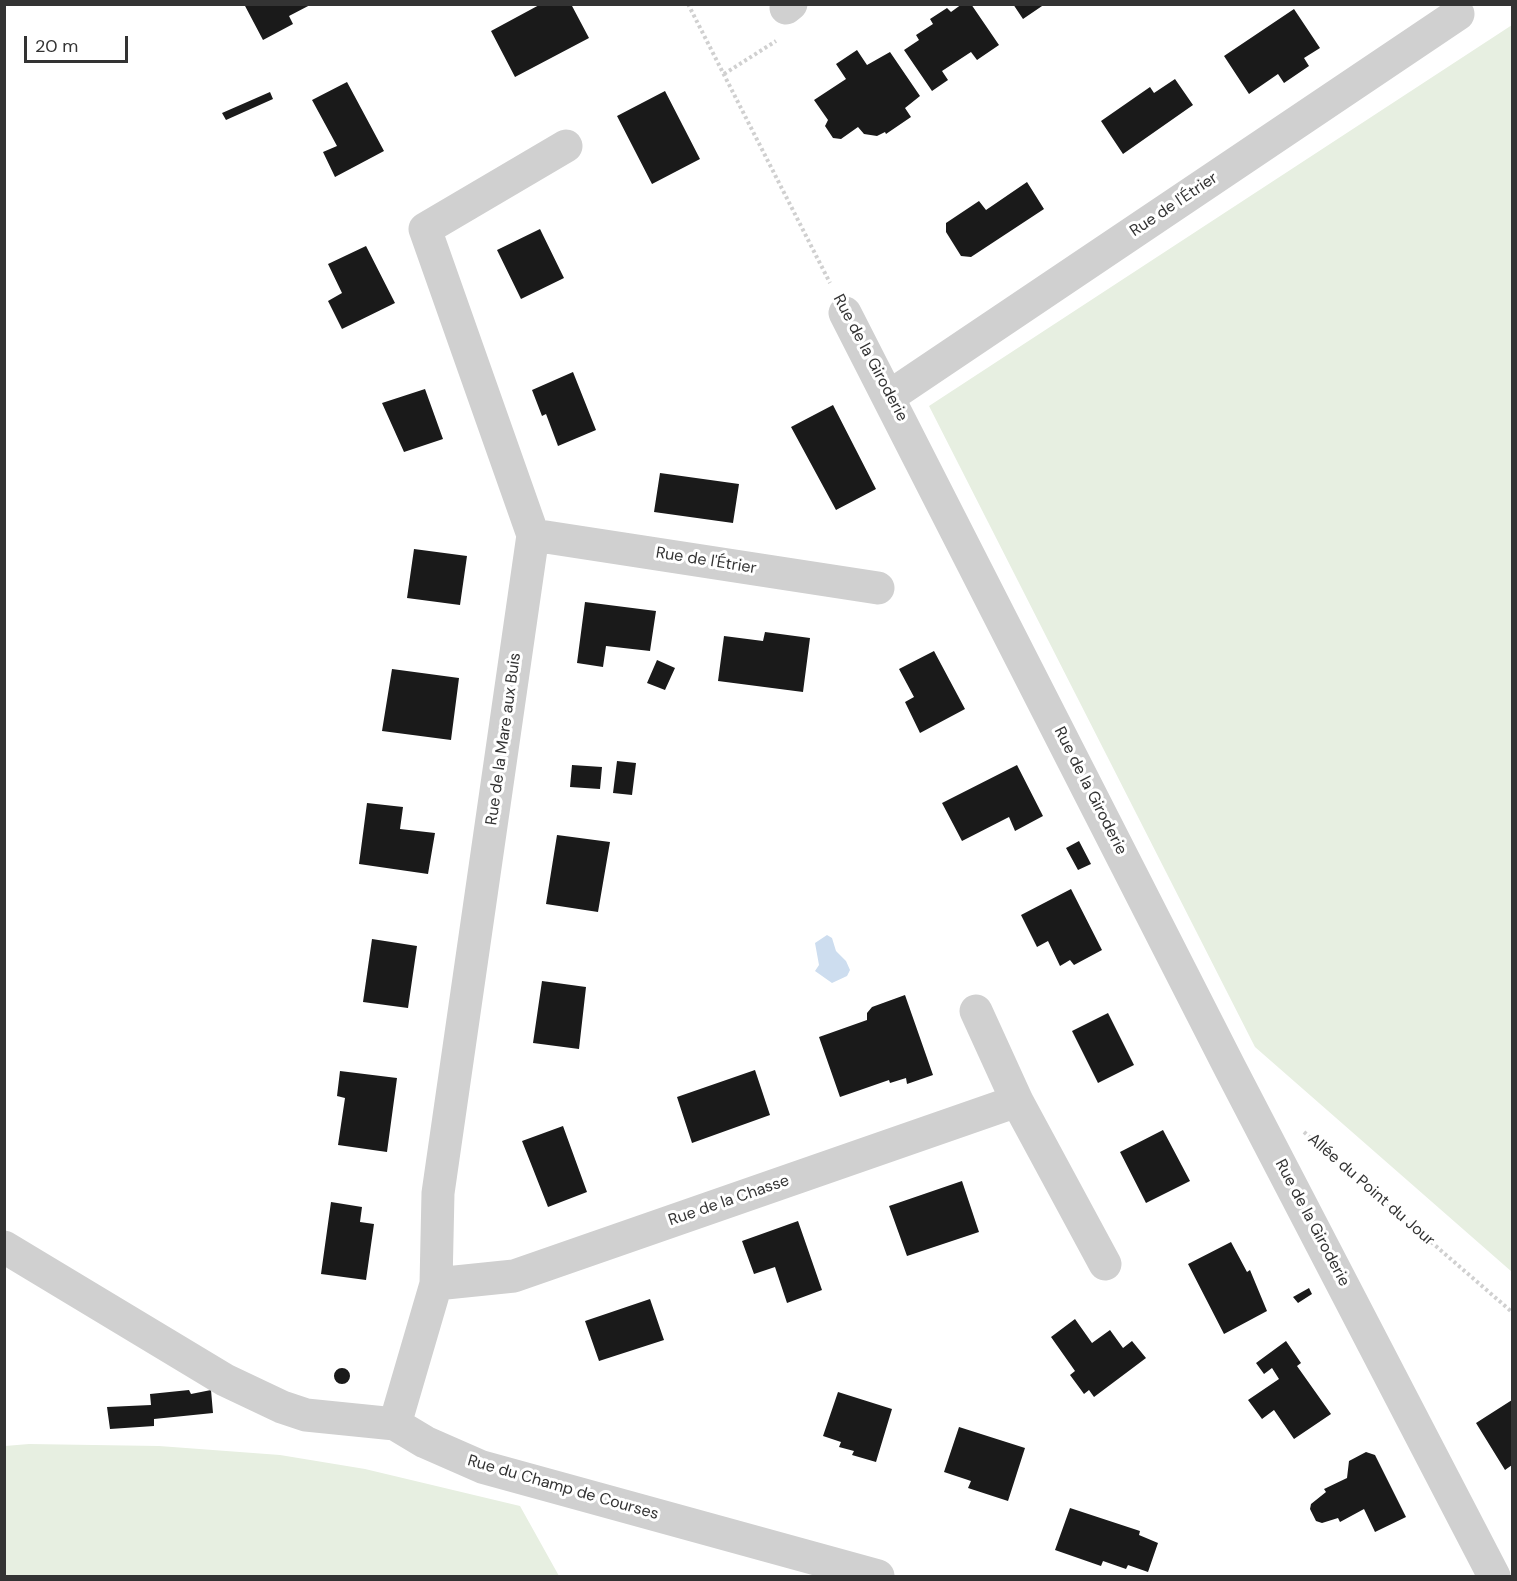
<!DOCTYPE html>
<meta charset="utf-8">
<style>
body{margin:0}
#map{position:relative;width:1517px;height:1581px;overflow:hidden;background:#fff;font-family:"DM Sans",sans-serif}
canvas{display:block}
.frame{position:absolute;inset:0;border:6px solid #333;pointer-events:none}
.scale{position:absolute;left:24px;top:36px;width:104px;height:27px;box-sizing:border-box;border:3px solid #333;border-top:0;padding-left:8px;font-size:18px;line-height:21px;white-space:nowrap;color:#333;-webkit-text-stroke:4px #fff;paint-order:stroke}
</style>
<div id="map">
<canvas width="1517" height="1581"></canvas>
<div class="frame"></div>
<div class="scale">20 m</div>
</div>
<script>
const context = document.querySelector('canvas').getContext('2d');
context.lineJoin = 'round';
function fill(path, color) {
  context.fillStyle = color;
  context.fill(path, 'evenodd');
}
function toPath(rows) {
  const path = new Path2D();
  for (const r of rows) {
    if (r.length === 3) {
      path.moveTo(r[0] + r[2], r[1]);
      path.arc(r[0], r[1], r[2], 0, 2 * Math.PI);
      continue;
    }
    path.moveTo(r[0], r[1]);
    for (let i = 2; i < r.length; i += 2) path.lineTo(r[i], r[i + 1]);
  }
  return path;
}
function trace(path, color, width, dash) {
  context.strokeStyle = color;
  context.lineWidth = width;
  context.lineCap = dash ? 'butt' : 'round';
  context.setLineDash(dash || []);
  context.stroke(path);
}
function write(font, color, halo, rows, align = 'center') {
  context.font = font + ' "DM Sans",sans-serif';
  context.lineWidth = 6;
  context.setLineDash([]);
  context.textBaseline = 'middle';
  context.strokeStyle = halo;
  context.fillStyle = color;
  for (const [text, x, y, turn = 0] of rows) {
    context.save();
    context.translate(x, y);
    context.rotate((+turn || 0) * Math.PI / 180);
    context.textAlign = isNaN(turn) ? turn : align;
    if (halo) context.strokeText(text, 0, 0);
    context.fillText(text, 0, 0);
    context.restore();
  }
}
const green = toPath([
 [1512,25,1512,1272,1255,1047,929,406],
 [29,1444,159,1446,280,1455,365,1469,520,1506,559,1576,5,1576,5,1446]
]);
const water = toPath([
 [827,935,832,938,836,951,846,961,850,970,847,976,832,983,815,971,819,965,815,943]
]);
const building = toPath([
 [244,4,312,4,289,16,293,24,263,40],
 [541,4,571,4,589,38,515,77,491,31],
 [962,4,971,4,999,45,977,60,971,52,942,71,948,80,932,91,904,50,919,40,916,35,933,24,930,19,947,8,951,12],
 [1013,4,1045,4,1023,19],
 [1294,9,1320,48,1304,58,1309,66,1284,83,1278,74,1249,94,1224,56],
 [857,50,867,65,890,52,920,96,905,108,911,117,886,134,885,132,877,136,864,134,858,127,841,139,833,138,825,126,828,120,814,100,846,79,836,64],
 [1175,79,1193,105,1123,154,1101,121,1150,87,1154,93],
 [347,82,384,151,335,177,323,152,337,146,312,100],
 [665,91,700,159,652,184,617,116],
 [270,92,273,99,226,120,222,113],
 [1027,182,1044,209,971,257,961,256,946,232,946,223,979,201,986,210],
 [540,229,564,278,521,299,497,250],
 [366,246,395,303,342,329,328,301,342,293,328,264],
 [573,372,596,430,558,446,546,414,542,416,532,390],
 [425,389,443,439,404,452,382,403],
 [833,405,876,489,836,510,791,427],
 [660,473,739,484,733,523,654,512],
 [414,549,467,556,460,605,407,598],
 [585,602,656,611,650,651,606,646,603,667,577,663],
 [765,632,810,638,803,692,718,681,724,636,763,641],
 [934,651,965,709,920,733,905,702,914,697,899,669],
 [657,660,675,668,665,690,647,683],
 [392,669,459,678,451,740,382,731],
 [617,761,636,763,632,795,613,793],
 [572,765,602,767,600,789,570,787],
 [1017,765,1043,816,1015,831,1009,817,962,841,942,803],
 [367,803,403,807,400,829,435,833,428,874,359,864],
 [557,835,610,842,598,912,546,904],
 [1079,841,1091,864,1078,870,1066,848],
 [1071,889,1102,950,1074,965,1070,960,1060,966,1048,941,1037,947,1021,915],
 [372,939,417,946,408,1008,363,1002],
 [542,981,586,987,579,1049,533,1043],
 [905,995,933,1075,907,1084,906,1078,890,1083,889,1080,840,1097,819,1037,867,1020,867,1013,872,1007],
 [1108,1013,1134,1065,1098,1083,1072,1031],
 [755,1070,770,1115,692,1143,677,1097],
 [340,1071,397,1078,387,1152,338,1145,345,1098,337,1096],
 [563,1126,587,1192,548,1207,522,1141],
 [1163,1130,1190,1181,1146,1203,1120,1152],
 [962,1181,979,1232,907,1256,889,1206],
 [331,1202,362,1207,360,1222,374,1224,366,1280,321,1274],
 [798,1221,822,1290,787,1303,775,1267,754,1274,742,1241],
 [1231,1242,1247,1272,1250,1270,1267,1311,1224,1334,1188,1264],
 [1309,1288,1312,1294,1298,1303,1293,1297],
 [650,1299,664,1340,599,1361,585,1321],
 [1075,1319,1092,1343,1110,1330,1123,1348,1132,1341,1146,1358,1094,1397,1089,1390,1084,1394,1070,1375,1075,1371,1051,1337],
 [1286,1341,1301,1363,1297,1366,1331,1414,1294,1439,1274,1410,1262,1419,1248,1400,1279,1379,1272,1368,1264,1374,1256,1363],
 [342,1376,8],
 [189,1390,191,1394,211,1390,213,1413,154,1419,154,1426,110,1429,107,1407,151,1405,150,1394],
 [838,1392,892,1409,876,1462,852,1455,854,1451,839,1447,841,1442,823,1436],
 [1512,1400,1512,1465,1505,1470,1476,1423],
 [959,1427,1025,1448,1008,1501,968,1488,971,1481,944,1472],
 [1366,1452,1375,1455,1406,1517,1375,1532,1364,1509,1340,1522,1338,1518,1322,1523,1316,1521,1310,1509,1311,1504,1326,1492,1324,1489,1347,1478,1349,1461],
 [1070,1508,1140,1531,1139,1535,1158,1543,1148,1572,1128,1565,1126,1569,1103,1561,1101,1566,1055,1550]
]);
const path = toPath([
 [688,4,830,283],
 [724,74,776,41],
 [1304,1132,1512,1312]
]);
const minor = toPath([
 [786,8,791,4],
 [845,313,1230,1068,1494,1576],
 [890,396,1458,14],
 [533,535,878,588],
 [976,1011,1017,1101,1105,1264],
 [4,1247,225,1380,282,1407,306,1415,395,1424,425,1442,482,1467,878,1576],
 [436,1284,514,1276,1017,1101],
 [395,1424,436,1284,438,1193,533,535,425,229,566,146]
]);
const streetNames = [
 ["Rue de l'Étrier",1174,205,-34],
 ["Rue de la Giroderie",870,358,62],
 ["Rue de l'Étrier",706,561,9],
 ["Rue de la Mare aux Buis",504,739,-82],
 ["Rue de la Giroderie",1090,791,63],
 ["Allée du Point du Jour",1371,1190,41],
 ["Rue de la Chasse",729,1201,-19],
 ["Rue de la Giroderie",1312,1223,62],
 ["Rue du Champ de Courses",563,1488,16]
];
fill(green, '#e7efe1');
fill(water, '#cdddef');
fill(building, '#1a1a1a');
trace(path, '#d0d0d0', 4, [3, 3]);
trace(minor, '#d0d0d0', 33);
write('16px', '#333', '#fff', streetNames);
</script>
